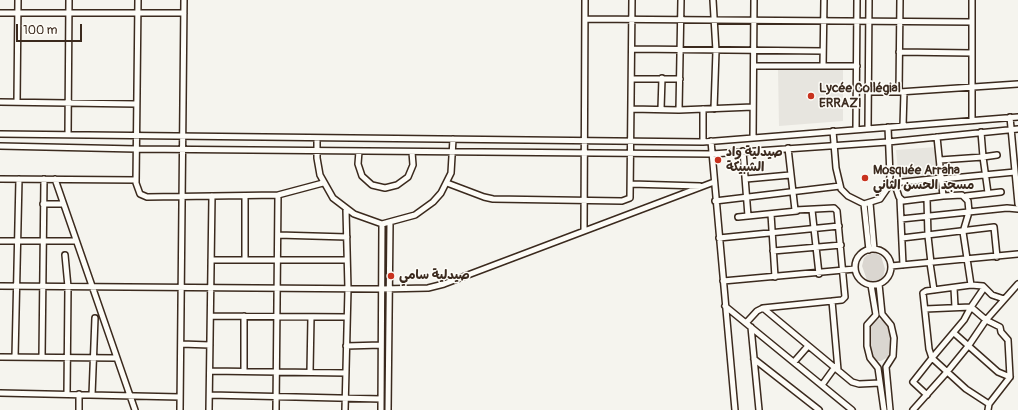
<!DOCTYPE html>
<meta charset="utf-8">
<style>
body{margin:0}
#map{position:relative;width:1018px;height:410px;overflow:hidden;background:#f5f4ee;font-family:Pangolin,sans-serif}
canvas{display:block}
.scale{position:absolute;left:16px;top:24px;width:66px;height:18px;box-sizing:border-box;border:2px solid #3b2a1e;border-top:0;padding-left:5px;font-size:12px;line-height:14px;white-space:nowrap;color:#3b2a1e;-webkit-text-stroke:3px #fdfcf7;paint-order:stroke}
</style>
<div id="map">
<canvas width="1018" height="410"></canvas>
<div class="scale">100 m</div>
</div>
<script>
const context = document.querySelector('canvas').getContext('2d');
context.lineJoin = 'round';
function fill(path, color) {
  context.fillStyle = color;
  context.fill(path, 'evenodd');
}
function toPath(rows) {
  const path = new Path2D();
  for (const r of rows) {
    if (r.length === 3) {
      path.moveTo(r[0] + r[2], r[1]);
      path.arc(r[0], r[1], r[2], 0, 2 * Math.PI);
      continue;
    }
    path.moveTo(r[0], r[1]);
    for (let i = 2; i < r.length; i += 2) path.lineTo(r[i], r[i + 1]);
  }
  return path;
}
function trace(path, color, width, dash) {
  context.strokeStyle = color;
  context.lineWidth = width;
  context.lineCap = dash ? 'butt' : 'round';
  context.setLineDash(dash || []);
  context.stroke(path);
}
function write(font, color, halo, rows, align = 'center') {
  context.font = font + ' Pangolin,"Playpen Sans Arabic",sans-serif';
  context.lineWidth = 3;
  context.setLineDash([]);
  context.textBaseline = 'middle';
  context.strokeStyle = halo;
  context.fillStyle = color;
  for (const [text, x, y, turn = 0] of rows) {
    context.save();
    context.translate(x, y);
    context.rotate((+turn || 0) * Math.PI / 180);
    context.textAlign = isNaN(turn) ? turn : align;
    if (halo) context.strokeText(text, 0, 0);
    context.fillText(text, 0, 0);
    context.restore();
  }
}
const built = toPath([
 [778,69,843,70,843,121,779,126],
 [936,147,938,178,899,182,896,150]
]);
const green = toPath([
 [874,253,881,256,885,269,883,277,879,280,872,281,867,280,862,266,864,258,867,255],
 [879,319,887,322,889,327,892,351,890,356,881,361,877,361,871,354,868,331,872,322]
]);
const minor = toPath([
 [138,0,136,183,140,194,147,197,278,195,323,183],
 [713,0,716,51,714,109],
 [824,0,823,66,857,66],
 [972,0,972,120],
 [0,13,184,13],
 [585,19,972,22],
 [632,49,823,51],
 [899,52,972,53],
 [754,66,823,66],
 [632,79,680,79],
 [868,92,899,92,1018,84],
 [899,92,900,0],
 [0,102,136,104],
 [17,102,18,0],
 [631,109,679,110,753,107],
 [661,109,662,78],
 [679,110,681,0],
 [1010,117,1018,204],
 [903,126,904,92],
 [856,129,857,0],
 [868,129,869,0],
 [833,131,836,168,841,189,848,196,864,204,880,199,889,186,890,176,888,127],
 [981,132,983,157,997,155],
 [0,134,703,142,1018,117],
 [68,135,69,0],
 [317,138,317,158,320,175,333,198,354,214,382,224,415,215,433,202,441,193,451,173,453,139],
 [753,138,754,0],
 [711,141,735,410],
 [703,142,703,109],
 [0,146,136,149,712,154,888,142,1018,129],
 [359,151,358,164,362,176,372,185,385,188,397,185,408,177,413,165,412,152],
 [743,151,748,216],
 [940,160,983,157,988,193],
 [0,179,136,180],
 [55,179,135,410],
 [746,179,790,175],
 [942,179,1015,172],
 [890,181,895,185,899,197,903,201,943,196,937,137],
 [447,183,484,197,493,199,622,201,630,198,632,0],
 [894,183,941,178],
 [631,184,700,186],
 [943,196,962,195,968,201,969,212,963,232,971,285,983,286,992,295,1004,299],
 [966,196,1001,192],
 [900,199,903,265],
 [927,199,928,236,931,263],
 [715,201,840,186],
 [870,203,874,249],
 [43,204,63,204],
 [864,204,869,250],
 [812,210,819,274],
 [771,214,775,277],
 [738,217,797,211],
 [901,219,1007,208,1018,209],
 [584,230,585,0],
 [278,235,347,237],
 [719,238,839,226],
 [902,238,994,227,997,257],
 [0,241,76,241],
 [873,267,18],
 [773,251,841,245],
 [65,255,68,287,67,394],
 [245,259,245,197],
 [211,260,347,260],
 [930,263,934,290],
 [891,266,1018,254],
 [723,281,855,269],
 [879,284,882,314,891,325,894,338,893,356,886,367,890,410],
 [871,285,876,315,867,325,867,346,870,358,878,368,884,410],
 [0,286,382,289,428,288,444,284,714,182],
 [954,288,955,307],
 [984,288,971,307,964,320,932,358,966,389,989,404],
 [832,301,838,370],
 [725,306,852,410],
 [763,308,842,300,845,297,837,211,834,208,795,210,788,148],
 [925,309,971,307,986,320,1000,327,1001,332,1008,340,1010,377],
 [211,316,347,317],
 [746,323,757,311,763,308,852,382,859,384,880,383],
 [751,327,759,410],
 [954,333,998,372,1010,377,989,404,988,410],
 [181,344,210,345],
 [346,346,381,345],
 [0,357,116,358],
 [15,357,19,179],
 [42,357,44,179],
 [754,359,819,410],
 [794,362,808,346],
 [210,371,346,373],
 [244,371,244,316],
 [310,372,311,317],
 [822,385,835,367],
 [0,393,180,397],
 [92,395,95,318],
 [210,395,381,399],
 [927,395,913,382,932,358,929,349,923,293,926,291,971,285],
 [79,410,79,394],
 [180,410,184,0],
 [209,410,212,196],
 [276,410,278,195],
 [345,410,348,289,346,210],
 [381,410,382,224],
 [388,410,390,223],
 [913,410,947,372,969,345,986,320,1018,284]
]);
const markers = [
 [811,96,4,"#c8321e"],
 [718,160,4,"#c8321e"],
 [865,178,4,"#c8321e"],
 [391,276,4,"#c8321e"]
];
const poiNames = [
 ["Lycée Collégial",819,89],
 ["ERRAZI",819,104],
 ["صيدلية واد",726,153],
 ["الشبيكة",726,168],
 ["Mosquée Arraha",873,171],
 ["مسجد الحسن الثاني",873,186],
 ["صيدلية سامي",399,276]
];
fill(built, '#e7e5df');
fill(green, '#dad6d0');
trace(minor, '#3b2a1e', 8);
trace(minor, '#fdfcf7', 5);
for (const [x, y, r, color] of markers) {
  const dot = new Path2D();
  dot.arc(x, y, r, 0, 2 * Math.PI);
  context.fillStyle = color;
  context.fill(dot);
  trace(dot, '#fdfcf7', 1.5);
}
write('bold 13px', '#3b2a1e', '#fdfcf7', poiNames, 'left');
</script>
